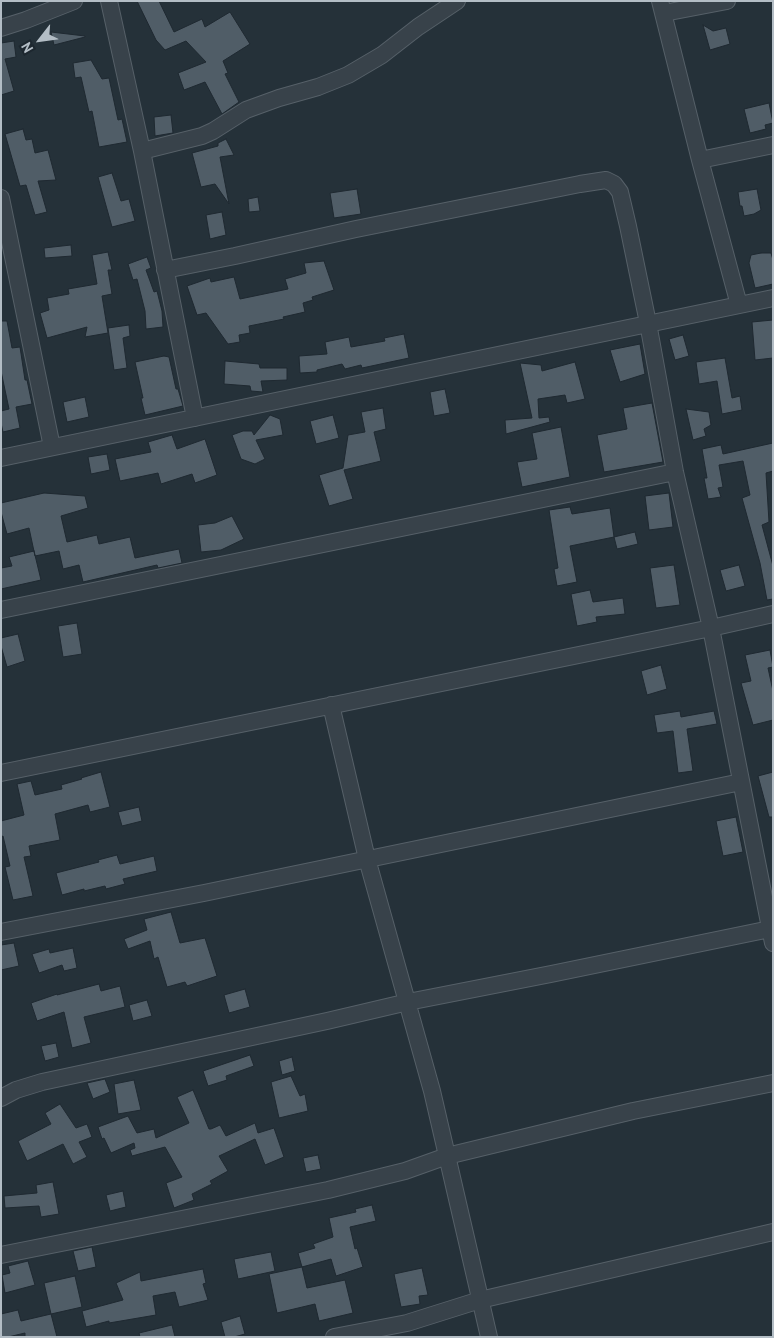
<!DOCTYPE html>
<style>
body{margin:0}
#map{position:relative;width:774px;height:1338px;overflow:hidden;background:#253139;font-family:"PT Sans",sans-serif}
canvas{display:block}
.frame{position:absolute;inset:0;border:2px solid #b3bdc5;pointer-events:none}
.north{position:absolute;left:15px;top:15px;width:50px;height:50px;-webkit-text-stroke:4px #1d272f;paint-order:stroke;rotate:240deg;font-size:14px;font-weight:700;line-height:20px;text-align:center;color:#b3bdc5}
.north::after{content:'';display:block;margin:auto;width:18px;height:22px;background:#b3bdc5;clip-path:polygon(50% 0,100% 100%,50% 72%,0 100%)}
</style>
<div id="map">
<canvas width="774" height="1338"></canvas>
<div class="frame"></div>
<div class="north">N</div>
</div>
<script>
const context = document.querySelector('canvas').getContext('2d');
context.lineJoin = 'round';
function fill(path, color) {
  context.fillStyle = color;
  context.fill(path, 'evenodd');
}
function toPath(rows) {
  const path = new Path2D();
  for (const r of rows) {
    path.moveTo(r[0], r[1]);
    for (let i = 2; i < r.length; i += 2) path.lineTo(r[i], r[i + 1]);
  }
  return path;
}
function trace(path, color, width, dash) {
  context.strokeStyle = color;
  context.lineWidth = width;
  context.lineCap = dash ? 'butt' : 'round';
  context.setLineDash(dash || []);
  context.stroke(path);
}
const building = toPath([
 [137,1,159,1,174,32,202,19,205,27,230,12,250,44,223,61,228,73,225,74,239,102,222,114,205,82,184,90,178,73,206,62,186,41,165,50,156,40,137,1],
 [703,25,713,31,726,28,730,44,710,50,703,25],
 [51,32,85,36,85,37,54,45,51,32],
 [14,41,16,57,5,59,14,91,1,95,1,43,14,41],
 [91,60,102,79,109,78,118,120,122,119,127,142,99,147,92,111,89,112,81,77,75,78,73,63,91,60],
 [769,103,773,123,765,125,766,129,750,133,744,109,769,103],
 [171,115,173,133,155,136,154,117,171,115],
 [23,129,26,140,32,139,35,153,48,150,56,180,38,181,47,212,35,215,26,185,20,186,5,134,23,129],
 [226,139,234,155,220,157,229,204,215,184,201,187,192,153,218,146,218,143,226,139],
 [112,173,121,201,129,199,135,221,112,227,98,177,112,173],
 [357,189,361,214,334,218,330,193,357,189],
 [757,189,761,210,754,214,744,216,742,206,740,206,738,192,757,189],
 [258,197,260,211,249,212,248,199,258,197],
 [222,212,226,235,210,239,206,215,222,212],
 [71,245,72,256,45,258,44,248,71,245],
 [108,252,112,270,108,270,112,294,102,296,108,333,85,337,87,327,47,338,40,313,49,310,47,298,69,294,68,289,97,284,92,255,108,252],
 [761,253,771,253,773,260,773,284,755,288,749,263,751,255,761,253],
 [147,257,151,268,146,270,154,292,157,291,162,311,163,327,146,329,145,311,137,279,133,280,128,264,147,257],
 [324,261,334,290,312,297,313,300,303,303,305,312,283,317,284,319,249,326,250,333,239,335,240,342,228,344,206,313,197,315,187,286,210,278,211,282,234,277,240,299,288,289,285,279,306,273,304,263,324,261],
 [773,320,773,358,755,360,752,322,773,320],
 [1,321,7,321,12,348,20,347,25,380,27,380,32,404,16,407,20,428,3,432,1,423,1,411,9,409,1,371,1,321],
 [129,325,130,336,123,338,127,368,114,370,108,328,129,325],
 [404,334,409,358,362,368,361,365,345,369,342,364,317,370,317,372,300,373,299,356,327,354,325,342,349,337,351,347,385,341,384,338,404,334],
 [683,335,689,356,675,360,669,339,683,335],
 [640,344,645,374,620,382,610,350,640,344],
 [164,356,169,357,176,389,178,389,183,406,145,415,141,398,143,398,135,362,164,356],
 [725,358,732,398,740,396,742,410,722,414,717,381,699,384,696,362,725,358],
 [225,361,259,364,260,368,287,368,287,380,261,381,263,392,251,391,250,386,224,384,225,361],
 [575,362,585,399,567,403,565,395,538,399,539,418,549,417,550,422,506,434,505,420,532,418,520,363,541,365,542,371,575,362],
 [445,389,450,413,434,416,430,392,445,389],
 [85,397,89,417,67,422,63,402,85,397],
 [652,403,663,462,604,472,597,435,627,429,623,408,652,403],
 [383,408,386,429,374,432,381,461,344,470,353,499,329,506,319,475,343,468,348,435,365,432,361,412,383,408],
 [686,409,709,412,711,425,704,429,706,436,693,440,686,409],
 [270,415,280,419,283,435,256,440,265,459,255,464,241,459,232,435,243,431,252,431,254,435,270,415],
 [333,415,339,438,316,444,310,421,333,415],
 [561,427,570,477,522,487,517,462,537,459,532,433,561,427],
 [172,435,177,449,205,439,217,475,195,483,192,474,161,484,158,473,120,481,115,459,151,452,148,442,172,435],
 [773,443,773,471,766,473,769,522,762,525,773,566,773,599,767,600,760,563,742,498,750,495,743,461,719,465,723,487,718,488,721,497,708,499,704,478,707,478,702,449,721,445,723,454,773,443],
 [107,454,110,470,91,474,88,457,107,454],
 [44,493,85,496,88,508,61,516,67,542,97,535,99,544,130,537,135,558,179,549,182,563,158,568,157,565,83,582,79,565,63,569,59,551,35,556,29,528,7,534,1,512,1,503,44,493],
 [669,493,673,527,649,530,645,496,669,493],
 [570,507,572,514,610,508,614,537,570,546,577,582,557,586,554,569,558,568,549,510,570,507],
 [232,516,244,539,221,550,201,552,198,525,215,523,232,516],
 [635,532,638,544,617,549,614,537,635,532],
 [34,551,41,580,1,589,1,568,12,566,9,557,34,551],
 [674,565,680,605,656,608,650,568,674,565],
 [739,565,745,586,726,591,720,570,739,565],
 [590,590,593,602,623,598,625,614,596,617,597,622,577,626,571,594,590,590],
 [77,623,82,654,63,657,58,626,77,623],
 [18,634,25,661,7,667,1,646,1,638,18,634],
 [770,650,773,667,768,668,773,691,773,720,753,725,741,683,751,681,745,655,770,650],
 [661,665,667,689,647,695,641,671,661,665],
 [680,711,681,717,714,711,717,724,687,729,693,771,678,773,673,731,657,733,654,715,680,711],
 [101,772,110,807,90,812,88,805,55,814,60,840,29,846,31,856,24,857,33,896,13,900,5,867,10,866,3,836,1,837,1,821,24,815,17,784,31,781,35,795,62,789,61,785,82,779,81,778,101,772],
 [773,772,773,817,769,817,758,776,773,772],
 [139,807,142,821,122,826,118,812,139,807],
 [736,817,743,852,723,856,716,821,736,817],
 [117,855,120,864,154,856,157,871,123,879,125,884,106,889,105,886,84,891,84,889,62,895,56,873,99,862,98,860,117,855],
 [171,912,180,943,205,938,217,976,187,986,185,982,167,987,158,957,154,959,150,941,128,949,124,939,147,930,144,919,171,912],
 [14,943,19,966,1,970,1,945,14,943],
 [73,948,77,968,64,971,62,965,39,973,32,954,49,949,50,953,73,948],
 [99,984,101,991,120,986,125,1007,84,1017,91,1043,72,1048,64,1012,37,1021,31,1003,57,994,57,995,99,984],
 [245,989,250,1007,229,1013,224,995,245,989],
 [147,1000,152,1016,133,1021,129,1005,147,1000],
 [56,1043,59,1057,45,1061,41,1046,56,1043],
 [250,1055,254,1066,226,1076,227,1080,208,1086,203,1071,250,1055],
 [292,1057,295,1071,282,1075,279,1061,292,1057],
 [291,1076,300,1096,305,1094,308,1111,279,1118,271,1082,291,1076],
 [105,1079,110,1092,93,1099,87,1083,105,1079],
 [134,1080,141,1110,118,1114,114,1084,134,1080],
 [193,1090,209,1129,211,1129,220,1125,226,1136,255,1123,258,1133,274,1128,284,1157,265,1165,255,1139,219,1156,228,1171,210,1181,212,1184,192,1194,194,1200,174,1208,166,1183,182,1177,165,1147,132,1156,130,1150,135,1148,134,1143,111,1153,104,1138,102,1139,98,1127,128,1116,137,1133,154,1129,156,1138,189,1123,177,1097,193,1090],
 [60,1104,76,1128,87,1124,92,1137,79,1142,87,1157,73,1164,63,1144,27,1161,18,1141,51,1124,45,1113,60,1104],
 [318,1155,321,1169,306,1172,303,1158,318,1155],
 [53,1182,59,1214,41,1217,39,1206,5,1208,4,1196,37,1193,36,1185,53,1182],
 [123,1191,126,1207,110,1211,106,1195,123,1191],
 [372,1205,376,1221,350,1227,355,1249,357,1248,363,1267,336,1276,331,1259,302,1267,298,1253,315,1248,313,1244,333,1237,329,1218,356,1212,355,1209,372,1205],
 [92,1247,96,1267,78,1271,73,1251,92,1247],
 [271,1252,275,1271,238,1279,234,1259,271,1252],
 [28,1261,35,1285,5,1293,2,1275,10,1273,8,1266,28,1261],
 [302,1267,307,1288,345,1280,353,1313,319,1321,315,1304,277,1313,269,1274,302,1267],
 [422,1268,428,1295,419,1296,420,1304,401,1307,394,1274,422,1268],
 [203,1269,206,1283,203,1284,208,1300,179,1307,175,1292,153,1296,156,1315,109,1323,109,1321,86,1327,82,1311,123,1300,116,1283,140,1272,141,1281,203,1269],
 [75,1276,82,1307,51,1314,44,1283,75,1276],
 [18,1310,21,1321,51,1314,57,1337,25,1337,25,1333,8,1337,1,1337,1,1314,18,1310],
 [240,1316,245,1334,234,1337,225,1337,221,1322,240,1316],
 [172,1325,175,1337,140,1337,139,1333,172,1325]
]);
const minor = toPath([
 [109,1,142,151,195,418],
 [660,1,700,160,739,305],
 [664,13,727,1],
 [1,28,26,20,74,1],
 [142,151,202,136,213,131,246,110,279,98,318,87,348,75,382,55,418,27,457,1],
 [700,160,773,145],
 [1,198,52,447],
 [165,270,235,256,356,229,580,184,606,180,614,184,620,192,628,226,648,323,675,472,711,628,773,943],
 [1,458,773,298],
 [1,610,675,472],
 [331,705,367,859,432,1091,489,1337],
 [1,773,711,628,773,614],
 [1,932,204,893,741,782],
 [1,1098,16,1090,42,1082,327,1021,408,1002,551,974,770,929],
 [1,1255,328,1190,405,1171,447,1156,633,1111,773,1083],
 [334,1337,407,1323,480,1300,773,1232]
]);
fill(building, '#505d67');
trace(building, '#1f2931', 1);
trace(minor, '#566068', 18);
trace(minor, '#38424a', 16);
</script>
